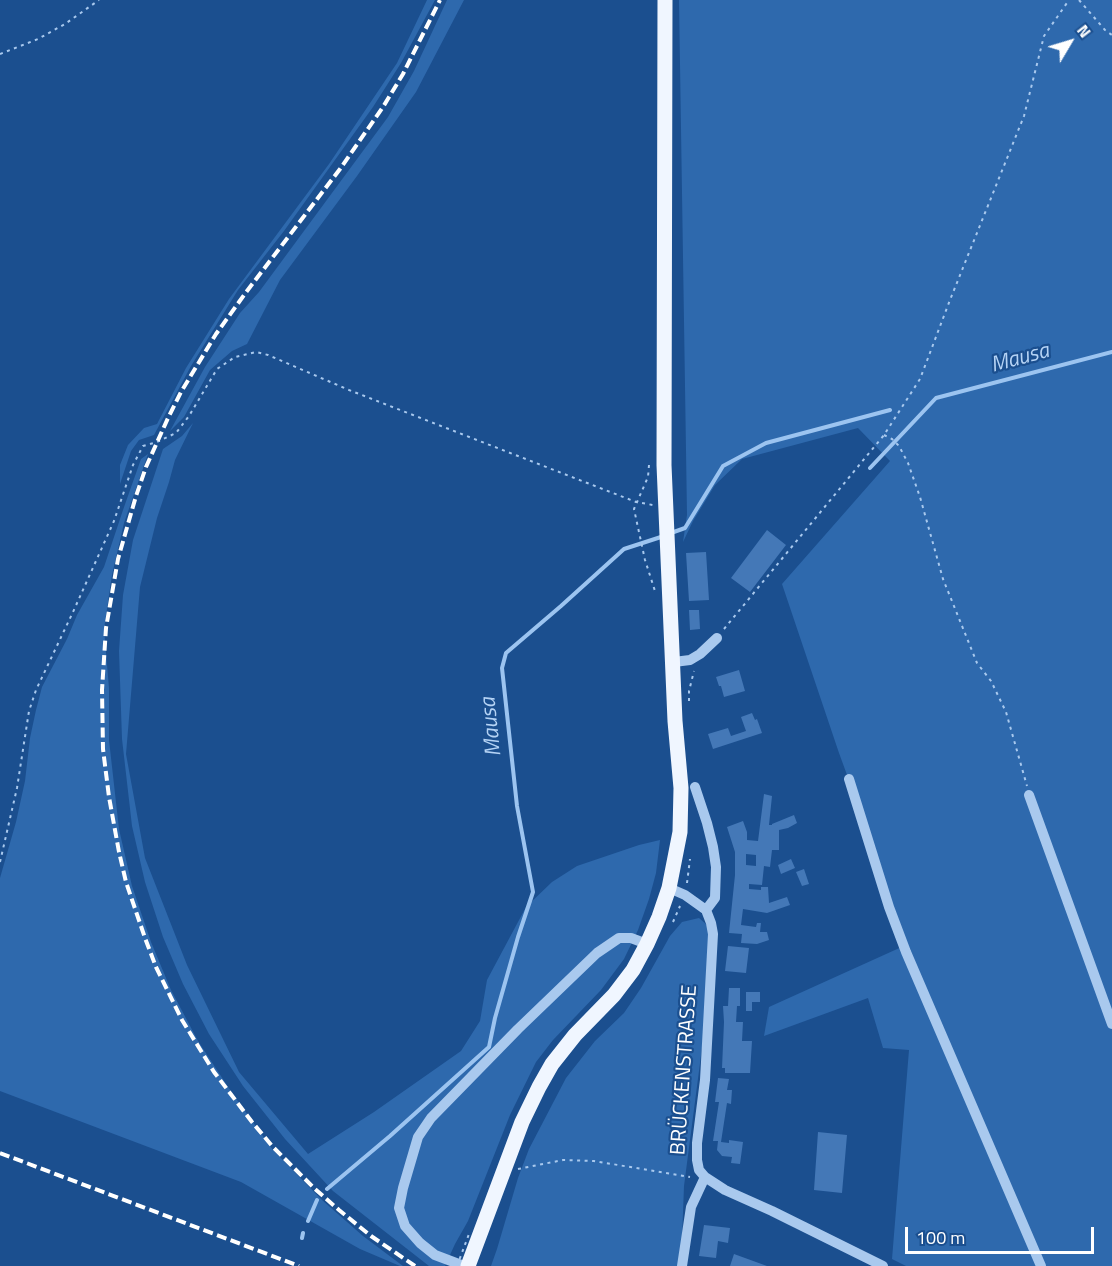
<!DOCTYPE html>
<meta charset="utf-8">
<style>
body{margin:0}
#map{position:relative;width:1112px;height:1266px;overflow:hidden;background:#1b4f8f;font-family:"Titillium Web",sans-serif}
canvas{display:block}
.north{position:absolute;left:1040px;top:12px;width:60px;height:60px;-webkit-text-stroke:4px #1b4f8f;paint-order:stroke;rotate:52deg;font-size:16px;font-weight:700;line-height:24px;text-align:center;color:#fff}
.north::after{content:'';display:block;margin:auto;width:21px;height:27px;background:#fff;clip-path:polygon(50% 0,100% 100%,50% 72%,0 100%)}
.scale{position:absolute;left:905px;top:1227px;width:189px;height:27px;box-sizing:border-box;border:3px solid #fff;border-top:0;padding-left:8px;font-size:18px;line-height:21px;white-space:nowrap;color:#fff;-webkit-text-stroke:4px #1b4f8f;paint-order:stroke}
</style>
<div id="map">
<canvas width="1112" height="1266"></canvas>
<div class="north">N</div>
<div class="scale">100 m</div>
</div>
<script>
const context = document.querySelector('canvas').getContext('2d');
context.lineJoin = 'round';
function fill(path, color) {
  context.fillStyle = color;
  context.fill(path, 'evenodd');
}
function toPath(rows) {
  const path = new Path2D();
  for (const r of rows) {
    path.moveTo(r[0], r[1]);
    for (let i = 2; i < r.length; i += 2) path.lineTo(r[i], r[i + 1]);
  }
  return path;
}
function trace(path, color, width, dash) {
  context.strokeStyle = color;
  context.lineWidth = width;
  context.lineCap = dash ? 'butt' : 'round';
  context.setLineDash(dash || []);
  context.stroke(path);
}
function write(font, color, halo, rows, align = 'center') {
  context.font = font + ' "Titillium Web",sans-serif';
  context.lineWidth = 4.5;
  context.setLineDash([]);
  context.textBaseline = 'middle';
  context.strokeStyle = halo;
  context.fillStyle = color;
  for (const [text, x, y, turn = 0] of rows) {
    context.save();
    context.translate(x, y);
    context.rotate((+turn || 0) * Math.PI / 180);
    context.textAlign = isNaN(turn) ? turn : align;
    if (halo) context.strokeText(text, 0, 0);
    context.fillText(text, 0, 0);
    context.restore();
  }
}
const green = toPath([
 [427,0,435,0,401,63,373,107,284,231,238,290,191,366,154,435,139,440,131,451,120,484,120,465,128,445,144,428,157,424,186,368,229,299,329,164,397,63],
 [447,0,464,0,416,92,357,176,280,280,247,344,232,351,210,370,184,417,170,431,205,367,240,313,259,292,388,117,414,71],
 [679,0,1112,0,1112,1266,906,1266,892,1259,909,1050,883,1048,868,998,764,1036,769,1007,906,945,873,846,839,753,782,584,890,461,858,428,742,459,715,485,693,521,683,542,687,515],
 [193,423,175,460,169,482,157,518,140,587,126,754,145,858,187,965,239,1072,308,1154,374,1112,461,1051,480,1021,487,980,526,907,552,882,577,866,639,845,660,840,656,873,649,899,638,930,624,959,601,990,553,1040,536,1062,510,1115,468,1221,455,1244,445,1266,429,1266,333,1191,285,1139,243,1086,209,1034,183,984,163,937,145,882,132,826,122,739,119,651,123,595,133,540,163,449,182,436],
 [148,454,124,523,112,575,104,629,109,688,109,740,119,829,132,886,151,942,171,990,198,1041,232,1093,273,1150,322,1200,363,1236,403,1266,400,1266,360,1249,241,1182,0,1091,0,878,16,822,25,781,30,738,36,710,42,687,67,639,77,615,104,567,123,510,141,459],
 [699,918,707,925,715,948,684,1186,681,1266,491,1266,497,1249,518,1178,529,1149,566,1078,595,1041,624,1013,641,988,670,936,682,922]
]);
const stream = toPath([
 [870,468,936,398,1112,352],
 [671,533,685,528,723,466,766,443,890,410],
 [327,1189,390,1136,489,1047,495,1018,518,937,533,892,517,806,502,668,506,653,561,606,624,549,664,536],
 [308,1221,317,1200],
 [302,1238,303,1233]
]);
const building = toPath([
 [767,530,786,545,750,592,731,578],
 [706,552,709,600,689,601,686,553],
 [689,610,699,610,700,629,690,630],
 [739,670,745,691,724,697,721,686,719,686,716,677],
 [752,713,755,720,757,719,762,733,713,749,708,734,728,728,731,736,746,731,741,717],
 [764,794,772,796,769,825,772,825,772,824,794,815,797,823,788,828,779,830,779,850,772,850,770,867,764,866,762,885,749,884,749,889,761,890,761,887,768,887,769,903,787,897,790,905,767,913,743,909,741,925,756,927,757,923,761,923,760,932,767,932,769,940,757,944,741,943,742,934,729,933,735,875,735,852,727,827,743,821,747,832,747,840,758,841],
 [746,854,756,855,756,866,746,865],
 [791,859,795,868,781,874,778,865],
 [804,869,809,884,802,886,796,872],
 [728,946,749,948,746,973,725,971],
 [729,988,740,988,740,1006,737,1006,736,1022,743,1022,742,1041,752,1041,750,1073,725,1073,725,1068,722,1068,724,1022,723,1006,728,1006],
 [746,992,760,992,760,1002,752,1002,752,1011,746,1011],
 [718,1078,729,1079,727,1090,732,1090,731,1104,727,1103,721,1142,729,1143,729,1140,743,1142,740,1164,731,1163,732,1157,722,1156,717,1150,718,1141,713,1141,719,1102,715,1102],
 [818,1132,847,1135,842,1193,814,1190],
 [704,1225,730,1228,728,1243,718,1241,716,1258,699,1256],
 [734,1254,767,1266,730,1266]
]);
const path = toPath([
 [1079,0,1105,30,1112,35],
 [0,54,38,39,65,24,99,0],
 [884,435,892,439,899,446,908,463,920,497,943,579,977,663,991,681,1006,712,1027,786],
 [649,465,648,477,634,509,645,560,655,591],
 [724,629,884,435,920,379,950,300,1024,116,1044,36,1069,0],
 [689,701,689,691,694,671],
 [0,862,17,788,29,711,36,690,73,612,114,521,133,465,143,446,157,442,176,433,189,416,217,369,235,357,256,352,268,355,349,390,459,433,636,502,653,505],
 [687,883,690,859],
 [673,922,680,906],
 [518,1169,563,1160,594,1161,690,1177]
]);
const minor = toPath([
 [674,662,690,660,700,654,717,638],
 [849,779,889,907,906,952,1041,1266],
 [695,787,707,823,713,847,716,867,715,898,706,910],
 [1029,795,1112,1024],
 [669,888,685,895,706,910,711,923,713,934,705,1080,697,1143,697,1160,699,1170,705,1177,725,1190,772,1211,883,1266],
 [464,1266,435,1255,420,1243,405,1226,399,1208,403,1188,418,1137,431,1118,518,1029,597,953,619,938,631,938,647,944],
 [682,1266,691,1207,705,1177]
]);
const major = toPath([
 [468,1266,522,1122,539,1087,552,1064,575,1035,614,995,633,970,647,944,659,917,669,888,680,832,681,788,675,721,664,465,665,0]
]);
const rail = toPath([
 [0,1153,299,1266],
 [415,1266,371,1236,339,1210,315,1189,273,1147,252,1122,214,1072,182,1020,156,967,145,938,126,882,119,852,109,797,103,749,102,690,106,628,118,559,136,496,146,467,168,418,181,392,216,334,247,291,340,169,383,107,403,74,440,0]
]);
const pathBridge = toPath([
 [457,1266,469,1234]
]);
const streetNames = [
 ["BRÜCKENSTRASSE",685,1070,-86]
];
const waterNames = [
 ["Mausa",1020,359,-15],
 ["Mausa",492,727,-96]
];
fill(green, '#2e69ad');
trace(stream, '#9cc4f0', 4);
fill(building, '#4478b7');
trace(path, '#a9c9ee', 2, [3, 4.5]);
trace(minor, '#a9c9ee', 10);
trace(major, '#f0f6ff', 15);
trace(rail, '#fff', 4, [10, 4.5]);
trace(pathBridge, '#a9c9ee', 2, [3, 4.5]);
write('21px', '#fff', '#1b4f8f', streetNames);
write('italic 22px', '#b5d3f5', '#1b4f8f', waterNames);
</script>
